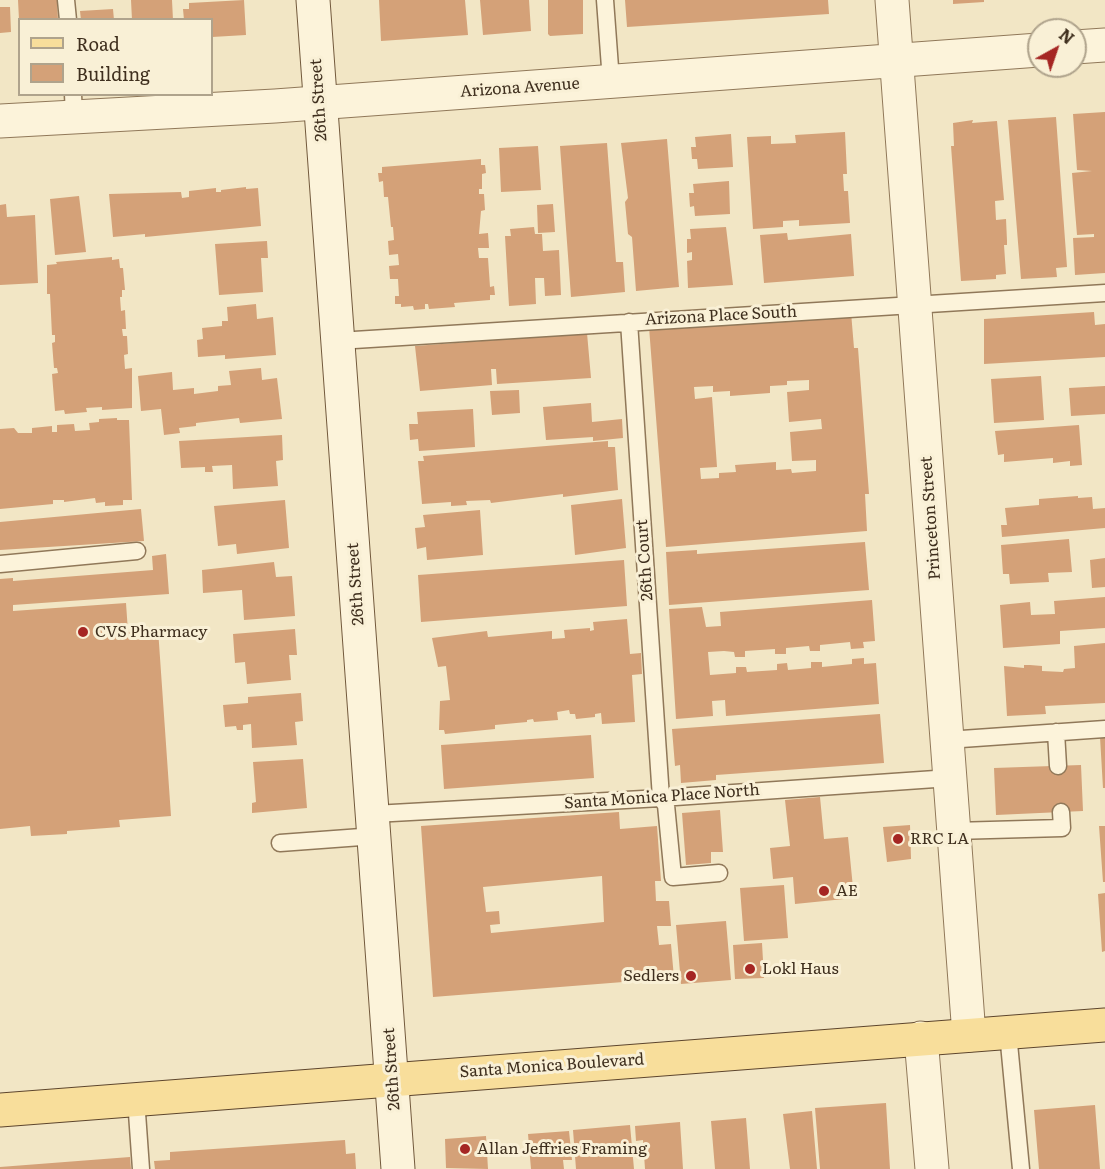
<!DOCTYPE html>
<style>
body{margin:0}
#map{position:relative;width:1105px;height:1169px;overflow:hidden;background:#f2e6c5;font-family:Literata,serif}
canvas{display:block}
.legend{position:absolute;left:18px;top:18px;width:195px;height:78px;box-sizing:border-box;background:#f9f0d6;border:2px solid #afa38c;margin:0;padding:8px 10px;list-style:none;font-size:18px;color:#3f2f1e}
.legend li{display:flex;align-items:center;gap:12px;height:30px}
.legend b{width:30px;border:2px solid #afa38c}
.north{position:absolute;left:1027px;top:18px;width:60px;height:60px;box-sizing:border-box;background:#f9f0d6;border:2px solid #afa38c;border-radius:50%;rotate:40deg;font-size:16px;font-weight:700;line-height:24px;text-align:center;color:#3f2f1e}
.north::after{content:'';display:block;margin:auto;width:21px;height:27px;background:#a52623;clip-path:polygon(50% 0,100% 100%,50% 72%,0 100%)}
</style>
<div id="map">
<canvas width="1105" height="1169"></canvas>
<ul class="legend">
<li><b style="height:8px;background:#f8de9b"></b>Road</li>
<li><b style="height:16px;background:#d4a178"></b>Building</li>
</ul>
<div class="north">N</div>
</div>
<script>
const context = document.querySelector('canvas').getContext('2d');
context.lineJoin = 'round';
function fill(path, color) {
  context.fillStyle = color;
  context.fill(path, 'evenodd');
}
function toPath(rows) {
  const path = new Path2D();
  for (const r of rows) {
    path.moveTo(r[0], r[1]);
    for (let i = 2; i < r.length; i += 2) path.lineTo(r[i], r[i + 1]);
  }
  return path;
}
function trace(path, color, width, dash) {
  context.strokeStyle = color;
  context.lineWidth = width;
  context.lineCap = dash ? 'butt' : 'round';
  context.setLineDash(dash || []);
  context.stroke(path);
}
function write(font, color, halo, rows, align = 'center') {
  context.font = font + ' Literata,serif';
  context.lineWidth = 6;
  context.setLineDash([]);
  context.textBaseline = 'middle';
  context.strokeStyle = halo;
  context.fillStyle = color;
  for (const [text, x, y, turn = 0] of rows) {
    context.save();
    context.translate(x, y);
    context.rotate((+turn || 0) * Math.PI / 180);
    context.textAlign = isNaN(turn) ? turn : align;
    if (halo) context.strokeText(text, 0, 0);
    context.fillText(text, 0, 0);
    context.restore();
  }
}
const building = toPath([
 [18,0,57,0,58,20,19,20],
 [131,0,172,0,173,20,132,20],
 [244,0,246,35,212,37,212,20,184,20,183,9,189,9,189,3],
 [379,0,465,0,468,35,381,41],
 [480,0,529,0,531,31,483,35],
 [548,0,583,0,583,34,550,36,548,34],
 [625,0,828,0,829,14,627,27],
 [953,0,984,0,984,2,953,4],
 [0,7,10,7,11,32,0,33],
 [113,9,114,20,81,20,80,11],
 [1105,112,1105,273,1075,275,1073,238,1094,237,1094,234,1077,235,1072,173,1092,171,1077,170,1073,114],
 [1056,117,1067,267,1056,268,1057,277,1021,279,1008,120],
 [973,120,972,123,997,121,1004,200,995,201,996,220,1006,219,1007,241,1007,245,1004,245,1006,274,996,275,996,279,961,281,951,146,954,146,953,123],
 [845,132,847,174,843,174,844,191,848,191,850,223,799,226,799,220,783,221,783,227,753,229,747,137,771,136,771,144,796,143,795,135],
 [731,134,733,167,698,169,697,159,692,159,691,147,696,147,695,137],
 [667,139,679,287,636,291,632,237,628,234,625,202,628,198,621,143],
 [607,143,616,262,623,262,625,292,571,297,560,146],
 [538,146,541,190,501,192,499,148],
 [481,159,481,165,485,165,486,173,482,174,482,189,479,189,479,194,484,194,485,210,481,211,479,234,488,233,489,248,478,248,479,258,488,258,490,287,494,286,495,295,490,295,490,300,454,303,455,307,429,309,428,304,425,304,425,309,414,310,413,306,401,307,401,304,395,304,395,296,399,296,398,279,390,279,389,266,399,265,398,254,389,255,388,241,394,240,393,227,391,227,388,197,384,197,383,181,379,182,378,173,382,173,382,167],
 [729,181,730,214,695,216,694,206,690,207,689,193,694,193,693,184],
 [246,187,246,189,258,188,261,226,145,237,145,234,113,237,109,194,181,192,182,198,189,197,189,191,216,188,216,192,221,192,221,190],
 [79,196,86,252,55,255,50,199],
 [6,204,7,217,35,215,38,283,0,285,0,205],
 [553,204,555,232,538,233,537,205],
 [534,227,535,234,542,234,543,251,559,250,561,295,545,296,544,278,535,278,536,304,509,306,505,236,511,236,510,229],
 [726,227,733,285,688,288,687,261,692,260,692,252,687,253,687,239,691,239,690,229],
 [787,233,788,240,851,234,854,276,764,283,760,235],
 [267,241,268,258,261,258,263,292,219,295,215,244],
 [112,257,112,260,119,259,120,268,123,268,125,290,122,290,122,297,120,297,121,311,125,310,126,329,122,329,123,336,127,336,128,354,124,355,125,369,132,368,132,408,102,410,102,407,86,408,87,412,65,414,64,410,55,411,52,374,58,373,57,368,54,368,52,343,55,342,55,335,52,335,50,294,47,294,47,265,57,264,56,262],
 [256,304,257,319,273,317,276,355,225,359,225,355,198,357,197,340,203,339,202,328,222,326,222,321,228,321,227,307],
 [851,312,854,348,858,348,869,494,865,494,867,531,666,547,649,327],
 [809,380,809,390,787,392,789,422,821,419,822,429,790,432,792,461,816,460,816,471,792,473,791,469,776,470,776,462,735,465,736,472,719,473,719,478,701,479,700,468,717,467,712,397,695,399,694,387,713,386,713,392,730,391,730,396,770,393,770,386,787,385,787,381],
 [1094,312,1095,325,1105,324,1105,357,984,364,984,319],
 [587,333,591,378,497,384,496,369,491,369,492,385,420,391,415,346],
 [261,368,262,380,277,378,282,419,240,423,239,418,196,423,196,426,179,428,180,433,164,435,161,409,141,411,138,376,172,372,173,390,194,388,194,394,218,391,218,386,231,385,229,371],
 [1041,376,1044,420,994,423,991,379],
 [1105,386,1105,414,1071,416,1069,388],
 [519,390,520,413,492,415,490,391],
 [591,403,592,422,622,419,623,438,593,441,593,437,546,440,543,407],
 [473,409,475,447,419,451,418,439,410,440,409,424,418,424,417,412],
 [117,418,117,420,129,420,132,500,123,500,123,505,105,506,105,502,96,503,95,498,64,502,64,500,53,500,53,504,0,509,0,429,14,428,18,433,32,433,32,428,52,426,52,432,57,432,57,425,74,424,75,431,90,430,89,423,99,422,99,419],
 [1079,425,1082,465,1070,466,1070,461,1053,463,1053,458,1004,462,1004,454,998,455,995,431],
 [282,435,283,460,276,461,278,486,233,489,232,465,212,466,213,472,205,472,205,467,181,468,179,441],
 [608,441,608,447,615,447,618,490,563,497,563,494,491,503,490,500,466,501,467,505,451,506,451,502,422,504,418,461,424,461,423,456],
 [1078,496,1078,498,1092,497,1093,509,1105,508,1105,528,1002,537,1001,525,1007,525,1005,508,1039,505,1039,499],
 [622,499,626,548,575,555,571,505],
 [285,500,289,548,237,554,236,544,218,546,214,506],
 [141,509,144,541,0,550,0,522],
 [480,510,483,555,427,560,426,547,417,549,415,528,425,527,423,515],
 [1069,539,1072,572,1048,573,1049,582,1010,584,1009,574,1003,574,1001,545],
 [865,542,869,590,669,605,666,552,697,550,697,554],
 [166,554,169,594,13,605,13,611,126,603,128,632,158,629,171,816,119,820,120,827,67,831,67,834,31,836,30,826,0,829,0,579,13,578,13,581,153,570,152,556],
 [1105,558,1105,587,1092,588,1090,560],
 [624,560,627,606,421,622,418,575],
 [274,562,276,577,292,576,295,616,244,620,242,590,203,593,202,570],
 [1105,597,1105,628,1060,631,1060,644,1003,648,1000,605,1030,602,1031,615,1055,614,1054,601],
 [872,600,875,641,863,642,864,648,851,649,850,642,820,645,820,651,810,651,809,646,786,648,786,654,775,654,775,649,745,651,745,657,735,657,734,652,724,651,708,652,710,675,736,673,736,667,746,667,747,672,777,670,777,664,787,663,788,670,811,668,811,662,822,662,822,667,852,664,852,659,864,658,864,664,876,663,879,704,726,716,725,700,712,701,713,716,676,719,669,609,702,607,706,627,721,626,720,612],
 [627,619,630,654,641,653,642,674,632,675,635,722,602,724,601,713,595,714,595,717,576,719,575,714,570,714,569,710,557,712,558,720,534,722,533,719,527,720,527,722,495,725,495,729,445,734,444,730,439,730,440,701,450,700,446,666,438,667,432,638,487,631,488,637,552,631,552,639,565,638,564,630,590,628,590,631,594,630,593,622],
 [295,629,297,655,289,655,291,680,247,684,245,662,235,663,233,634],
 [1105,643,1105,703,1045,706,1046,714,1007,716,1004,666,1024,668,1024,665,1030,665,1042,666,1042,671,1063,672,1064,669,1075,668,1074,646],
 [301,693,303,721,295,722,297,745,252,748,251,724,243,725,243,730,237,730,236,726,225,727,223,705,248,703,248,697],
 [880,714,884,763,716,775,716,780,681,783,680,765,675,766,672,729],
 [591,735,594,778,444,789,441,745],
 [1100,737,1105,737,1105,788,1103,788],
 [303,759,307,808,252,813,252,803,256,802,253,762],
 [1081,765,1083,811,996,815,994,768],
 [820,797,824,839,848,837,854,898,795,904,793,877,773,879,770,848,790,846,785,800],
 [720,810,723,852,711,852,711,863,686,865,682,813],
 [619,812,620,829,657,826,661,881,655,881,656,901,669,901,671,926,657,926,659,945,671,944,674,978,433,997,421,826],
 [602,876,604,922,491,933,490,925,500,924,499,911,486,912,483,887],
 [910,825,911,859,887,862,883,827],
 [1099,826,1105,826,1105,882,1103,882],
 [784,885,788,938,744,941,740,888],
 [1105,893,1105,951,1102,952,1098,894],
 [726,921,731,980,681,984,676,925],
 [762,943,764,978,735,979,733,945],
 [886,1103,890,1169,820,1169,815,1108],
 [1095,1105,1100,1169,1039,1169,1034,1110],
 [812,1111,817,1169,790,1169,783,1114],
 [746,1118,750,1169,715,1169,711,1121],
 [680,1122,683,1169,645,1169,643,1140,636,1141,635,1126],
 [630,1125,634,1169,576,1169,573,1130],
 [569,1131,572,1160,563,1160,564,1169,531,1169,528,1134],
 [486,1136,488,1169,446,1168,445,1139],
 [345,1140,346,1154,355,1153,356,1169,155,1169,154,1161,170,1160,170,1152],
 [130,1157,131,1169,0,1169,0,1167]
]);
const service = toPath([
 [66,0,68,20],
 [605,0,611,81],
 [73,94,74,116],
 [629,322,661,798,666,805,673,877,719,873],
 [338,341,1105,293],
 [0,564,137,551],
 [1056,732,1058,766],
 [947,740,1105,729],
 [374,814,661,798,950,778],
 [954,831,1062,828,1061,812],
 [280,843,375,836],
 [1008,1033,1021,1169],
 [136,1099,141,1169]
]);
const minor = toPath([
 [892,0,969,1035],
 [1075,47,1105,45],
 [0,121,275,106,1039,50],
 [921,1038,932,1169]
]);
const secondary = toPath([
 [313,0,398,1169]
]);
const primary = toPath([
 [0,1110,1105,1025]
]);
const markers = [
 [83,632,6,"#a52623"],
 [898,839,6,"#a52623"],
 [824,891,6,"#a52623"],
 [750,969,6,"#a52623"],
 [691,976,6,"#a52623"],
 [465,1149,6,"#a52623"]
];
const streetNames = [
 ["Arizona Avenue",520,88,-4],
 ["26th Street",319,100,-94],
 ["Arizona Place South",721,316,-3],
 ["Princeton Street",931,518,-94],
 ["26th Court",645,560,-94],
 ["26th Street",356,584,-94],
 ["Santa Monica Place North",662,797,-4],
 ["Santa Monica Boulevard",552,1066,-4],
 ["26th Street",392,1069,-94]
];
const poiNames = [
 ["CVS Pharmacy",95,632],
 ["RRC LA",910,839],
 ["AE",836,891],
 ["Lokl Haus",762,969],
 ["Sedlers",679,976,"right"],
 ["Allan Jeffries Framing",477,1149]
];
fill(building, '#d4a178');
trace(service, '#907859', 19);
trace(minor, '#907859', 35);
trace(secondary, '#72593c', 35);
trace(primary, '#5d452d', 35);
trace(service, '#fcf3da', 16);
trace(minor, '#fcf3da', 33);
trace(secondary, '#fcf3da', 33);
trace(primary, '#f8de9b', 33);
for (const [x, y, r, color] of markers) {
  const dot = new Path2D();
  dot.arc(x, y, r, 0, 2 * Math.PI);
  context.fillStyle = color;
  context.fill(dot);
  trace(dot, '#f9f0d6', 2);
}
write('16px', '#3f2f1e', '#f9f0d6', streetNames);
write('16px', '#3f2f1e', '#f9f0d6', poiNames, 'left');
</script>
